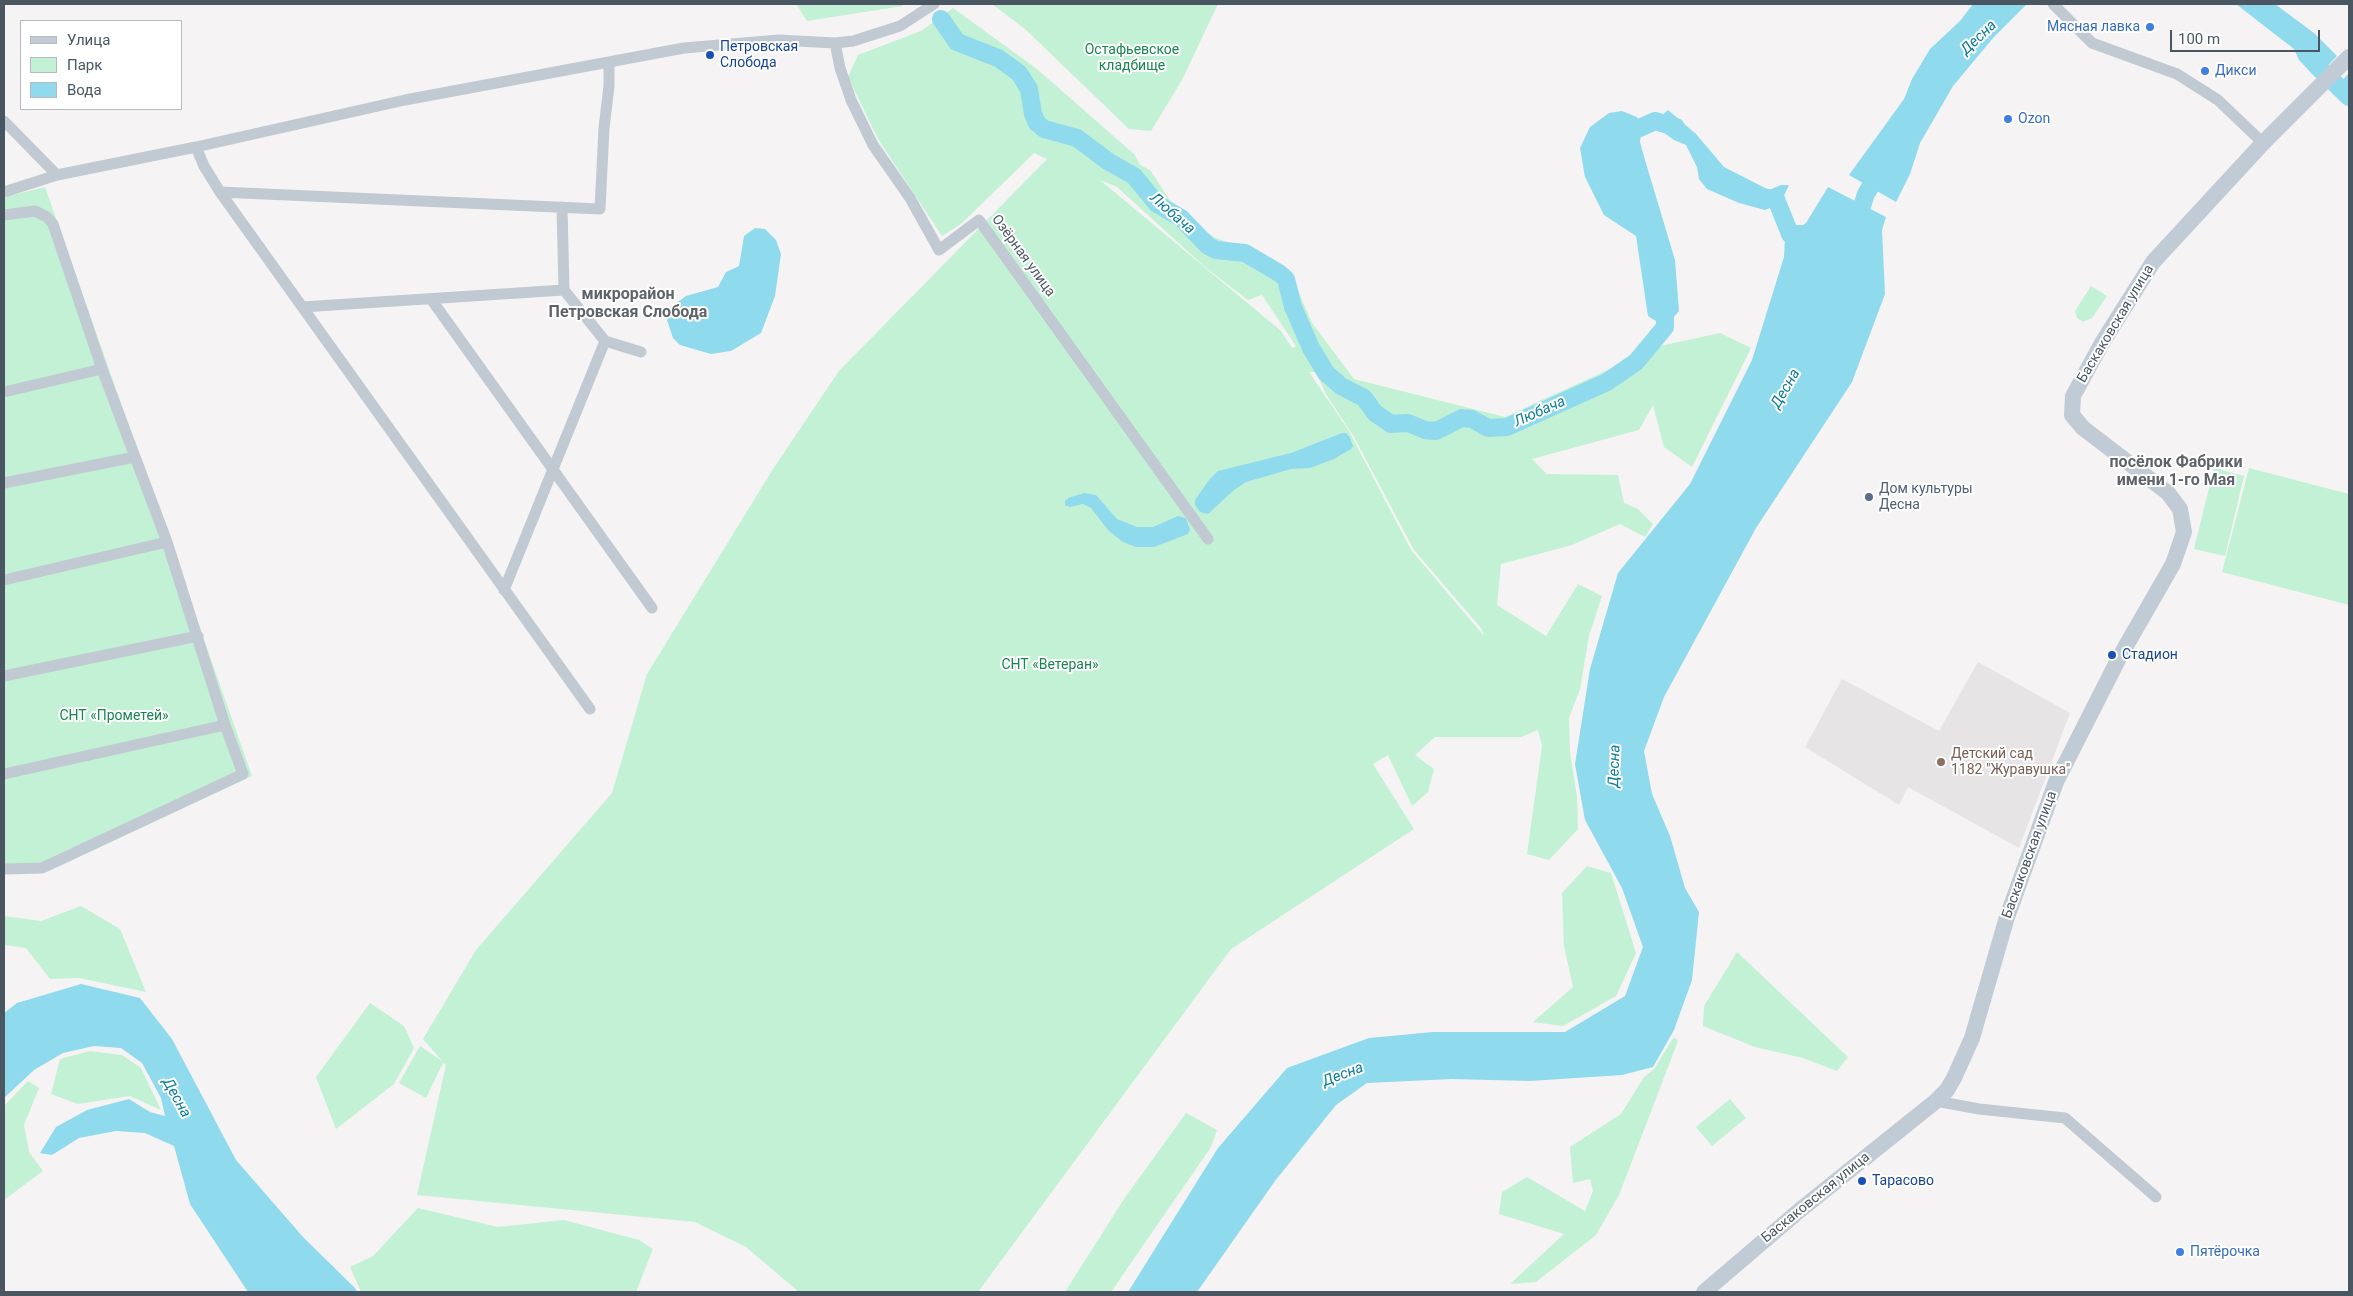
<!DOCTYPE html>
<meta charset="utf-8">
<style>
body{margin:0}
#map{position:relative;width:2353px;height:1296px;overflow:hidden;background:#f5f3f3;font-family:Roboto,sans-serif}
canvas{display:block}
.frame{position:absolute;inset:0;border:5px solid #4a5661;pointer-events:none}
.legend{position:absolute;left:20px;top:20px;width:162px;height:90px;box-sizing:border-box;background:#fff;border:1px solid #b7bbc0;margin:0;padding:6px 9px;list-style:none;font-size:15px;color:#4a5661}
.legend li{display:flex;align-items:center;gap:10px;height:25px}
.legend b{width:25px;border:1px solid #b7bbc0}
.scale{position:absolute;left:2170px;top:30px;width:150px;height:22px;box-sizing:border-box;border:2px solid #4a5661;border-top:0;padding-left:6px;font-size:15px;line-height:18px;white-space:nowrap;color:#4a5661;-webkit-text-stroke:4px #fff;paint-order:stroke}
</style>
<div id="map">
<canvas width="2353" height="1296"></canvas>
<div class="frame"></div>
<ul class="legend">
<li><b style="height:6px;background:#c1cbd6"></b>Улица</li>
<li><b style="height:14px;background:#c3f1d5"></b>Парк</li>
<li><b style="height:14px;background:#90daee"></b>Вода</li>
</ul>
<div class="scale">100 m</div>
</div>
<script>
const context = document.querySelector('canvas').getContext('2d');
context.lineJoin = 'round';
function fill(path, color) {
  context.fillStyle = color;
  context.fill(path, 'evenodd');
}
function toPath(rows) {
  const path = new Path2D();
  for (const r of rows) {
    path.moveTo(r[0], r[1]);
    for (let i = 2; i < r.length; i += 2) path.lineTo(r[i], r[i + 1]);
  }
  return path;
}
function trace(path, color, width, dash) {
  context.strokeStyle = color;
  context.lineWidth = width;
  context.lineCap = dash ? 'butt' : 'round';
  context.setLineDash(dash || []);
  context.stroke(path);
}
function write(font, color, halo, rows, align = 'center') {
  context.font = font + ' Roboto,sans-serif';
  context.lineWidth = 4;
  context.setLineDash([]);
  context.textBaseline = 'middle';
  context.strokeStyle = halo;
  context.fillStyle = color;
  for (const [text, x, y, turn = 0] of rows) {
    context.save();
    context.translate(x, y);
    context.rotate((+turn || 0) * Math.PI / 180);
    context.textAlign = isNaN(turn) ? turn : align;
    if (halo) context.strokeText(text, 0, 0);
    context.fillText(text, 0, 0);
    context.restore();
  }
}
const education = toPath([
 [1978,662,2070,713,2019,848,1908,787,1899,805,1805,747,1842,679,1939,731]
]);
const green = toPath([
 [796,4,901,4,903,6,807,21],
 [992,4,1218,4,1182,80,1151,131,1129,129,1025,29],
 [953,8,1037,69,1135,155,1140,165,1150,170,1171,202,1191,223,1216,238,1273,259,1292,277,1312,323,1354,379,1505,417,1660,346,1720,333,1751,348,1692,467,1664,447,1653,405,1639,430,1532,459,1547,474,1618,475,1624,503,1638,509,1653,524,1645,537,1620,524,1572,545,1501,564,1497,605,1546,636,1578,584,1602,596,1589,636,1580,689,1569,718,1570,752,1577,797,1578,829,1549,860,1527,854,1542,746,1538,730,1521,737,1435,737,1415,755,1434,769,1428,792,1412,806,1388,755,1373,764,1414,829,1231,949,978,1292,799,1292,746,1247,695,1222,417,1195,446,1065,443,1063,426,1098,399,1083,420,1046,442,1061,423,1039,476,950,612,793,647,674,773,469,839,371,1047,159,1034,153,962,223,942,236,878,139,848,77,858,55,921,31],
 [1100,180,1117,187,1205,267,1248,300,1262,295,1296,346,1292,348,1281,331],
 [1309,372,1316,372,1326,394,1354,437,1414,550,1481,628,1484,636,1411,550,1349,431],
 [45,187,252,776,47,872,4,873,4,197],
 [2091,286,2107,296,2092,318,2083,322,2077,318,2075,311],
 [2214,468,2244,476,2225,556,2194,549],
 [2249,468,2349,494,2349,605,2222,572],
 [1587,866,1611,873,1636,953,1616,996,1563,1026,1533,1022,1573,987,1564,946,1562,893],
 [81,906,120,929,146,992,79,978,50,979,26,948,4,945,4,916,41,921],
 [1737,952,1848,1057,1837,1071,1803,1058,1755,1047,1703,1026,1704,1006],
 [370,1003,404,1026,414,1048,394,1084,336,1129,316,1077],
 [1674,1037,1678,1041,1619,1195,1596,1235,1536,1282,1510,1284,1564,1234,1499,1214,1502,1192,1527,1177,1585,1211,1593,1191,1590,1179,1573,1183,1570,1147,1621,1114,1644,1077,1654,1069],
 [90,1051,122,1055,141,1068,161,1110,130,1096,78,1104,51,1094,60,1059],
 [28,1081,39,1088,24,1125,29,1152,43,1171,4,1200,4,1106],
 [1730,1099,1746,1118,1712,1146,1696,1127],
 [1186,1113,1217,1130,1211,1147,1111,1292,1065,1292,1124,1199],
 [418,1208,498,1227,564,1220,639,1240,653,1249,636,1292,361,1292,350,1267,373,1256]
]);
const water = toPath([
 [1973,4,2027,4,1994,37,1953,86,1920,143,1910,174,1896,202,1849,175,1904,99,1912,79,1930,49,1960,21],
 [2236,4,2275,4,2314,33,2337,56,2316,78,2299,60,2294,49],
 [2349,73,2349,106,2331,92],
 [1668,110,1696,134,1724,167,1769,190,1781,185,1789,185,1780,204,1765,210,1739,203,1707,189,1699,179,1697,167,1686,145,1674,140,1660,130,1655,121],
 [1622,111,1637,117,1642,125,1640,142,1645,160,1675,260,1679,311,1665,327,1648,316,1636,236,1604,215,1585,177,1580,148,1590,127,1609,113],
 [1828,187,1886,217,1882,230,1885,294,1852,382,1756,528,1664,697,1644,751,1652,794,1670,836,1685,888,1699,912,1692,980,1674,1030,1653,1067,1622,1075,1530,1081,1452,1079,1367,1083,1336,1105,1275,1181,1197,1292,1128,1292,1218,1148,1287,1068,1369,1038,1433,1032,1565,1032,1625,996,1643,947,1622,888,1585,820,1575,764,1590,669,1618,573,1690,484,1752,360,1784,257,1785,237,1806,223],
 [755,228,765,229,776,240,781,254,775,296,761,333,731,351,711,354,680,345,673,338,667,320,671,307,686,296,718,287,726,272,739,266,744,236],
 [1342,433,1346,433,1349,436,1353,446,1351,449,1334,459,1310,468,1291,469,1246,482,1234,490,1208,514,1200,512,1195,505,1195,500,1209,480,1218,471,1291,453],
 [1084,493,1096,495,1117,519,1137,527,1153,527,1178,516,1186,518,1190,530,1188,534,1154,547,1136,547,1123,542,1108,530,1091,508,1083,504,1070,507,1065,505,1065,501,1068,498],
 [81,984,140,998,172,1039,236,1160,303,1237,355,1288,357,1292,248,1292,190,1204,174,1146,145,1133,116,1131,79,1138,52,1155,40,1153,56,1127,87,1110,129,1099,150,1112,165,1116,161,1098,142,1063,121,1048,94,1046,63,1053,34,1070,4,1098,4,1013,17,1003]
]);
const river = toPath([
 [941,19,957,42,998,58,1019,73,1029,89,1033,114,1037,123,1044,129,1077,138,1109,162,1134,176,1157,204,1181,218,1208,246,1216,250,1245,253,1279,273,1286,279,1293,307,1311,348,1326,373,1341,386,1364,398,1375,413,1391,424,1408,423,1425,430,1436,431,1462,418,1472,419,1488,428,1507,427,1607,382,1636,362,1665,327,1665,303],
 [2317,66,2349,97],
 [1622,136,1655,121,1676,127],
 [1759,197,1776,199,1790,234,1812,234],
 [1855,227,1866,194,1882,167]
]);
const street = toPath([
 [2053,4,2092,43,2177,74,2218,100,2263,143],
 [835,43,840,68,851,100,873,145,910,198,939,250,979,220,1208,539],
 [4,121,57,175,196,147,405,100,684,48,779,40,835,43,853,41,900,26,934,4],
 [196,147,204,166,220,192,590,709],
 [4,192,57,175],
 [220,192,600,209,604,128,609,86,609,62],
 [562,207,564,290],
 [4,215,35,211,47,217,53,224,102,369,4,392],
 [431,299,652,608],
 [302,307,564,290,605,341,504,590],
 [605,341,641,352],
 [4,483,135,457],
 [4,580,167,542],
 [4,676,198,636],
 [4,774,225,725],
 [4,869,42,868,243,774,225,725,167,542,102,369],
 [1936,1101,1979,1109,2065,1118,2156,1197]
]);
const secondary = toPath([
 [1704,1292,1800,1210,1936,1101,1947,1090,1954,1078,1972,1038,2007,917,2056,782,2119,658,2173,564,2184,532,2180,509,2168,493,2083,428,2072,415,2073,396,2102,343,2153,262,2263,143,2349,57]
]);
const markers = [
 [2150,27,5,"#3f7fe0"],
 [710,55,5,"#1a4fb4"],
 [2205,71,5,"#3f7fe0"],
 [2008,119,5,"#3f7fe0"],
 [1869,497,5,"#5c6f8a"],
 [2112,655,5,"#1a4fb4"],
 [1941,762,5,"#8d6e63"],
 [1862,1181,5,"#1a4fb4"],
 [2180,1252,5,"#3f7fe0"]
];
const shopNames = [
 ["Мясная лавка",2140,27,"right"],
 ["Дикси",2215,71],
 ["Ozon",2018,119],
 ["Пятёрочка",2190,1252]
];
const transitNames = [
 ["Петровская",720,47],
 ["Слобода",720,63],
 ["Стадион",2122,655],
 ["Тарасово",1872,1181]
];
const parkNames = [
 ["Остафьевское",1132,50],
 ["кладбище",1132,66],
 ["СНТ «Ветеран»",1050,665],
 ["СНТ «Прометей»",114,716]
];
const streetNames = [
 ["Озёрная улица",1023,256,54],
 ["Баскаковская улица",2116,324,-59],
 ["Баскаковская улица",2030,855,-70],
 ["Баскаковская улица",1816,1198,-39]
];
const serviceNames = [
 ["Дом культуры",1879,489],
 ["Десна",1879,505]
];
const educationNames = [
 ["Детский сад",1951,754],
 ["1182 \"Журавушка\"",1951,770]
];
const waterNames = [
 ["Десна",1979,38,-43],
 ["Любача",1172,214,41],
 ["Десна",1786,389,-60],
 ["Любача",1540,412,-24],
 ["Десна",1615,766,-88],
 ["Десна",1343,1075,-21],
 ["Десна",176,1098,61]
];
const quarterNames = [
 ["микрорайон",628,295],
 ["Петровская Слобода",628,313],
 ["посёлок Фабрики",2176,463],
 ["имени 1-го Мая",2176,481]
];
fill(education, '#e6e4e5');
fill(green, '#c3f1d5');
fill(water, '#90daee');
trace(river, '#90daee', 18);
trace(street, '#c1cad2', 11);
trace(secondary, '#c1cbd6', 16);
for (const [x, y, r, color] of markers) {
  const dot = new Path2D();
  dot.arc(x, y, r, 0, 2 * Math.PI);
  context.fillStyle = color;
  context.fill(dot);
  trace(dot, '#fff', 2);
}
write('14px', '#366cbe', '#fff', shopNames, 'left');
write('14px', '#164399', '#fff', transitNames, 'left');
write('14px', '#17864f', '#fff', parkNames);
write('14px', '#4a5661', '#fff', streetNames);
write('14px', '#4e5e75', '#fff', serviceNames, 'left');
write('14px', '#785e54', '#fff', educationNames, 'left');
write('italic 15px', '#0c7c9b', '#fff', waterNames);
write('bold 16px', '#5f6368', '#fff', quarterNames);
</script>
